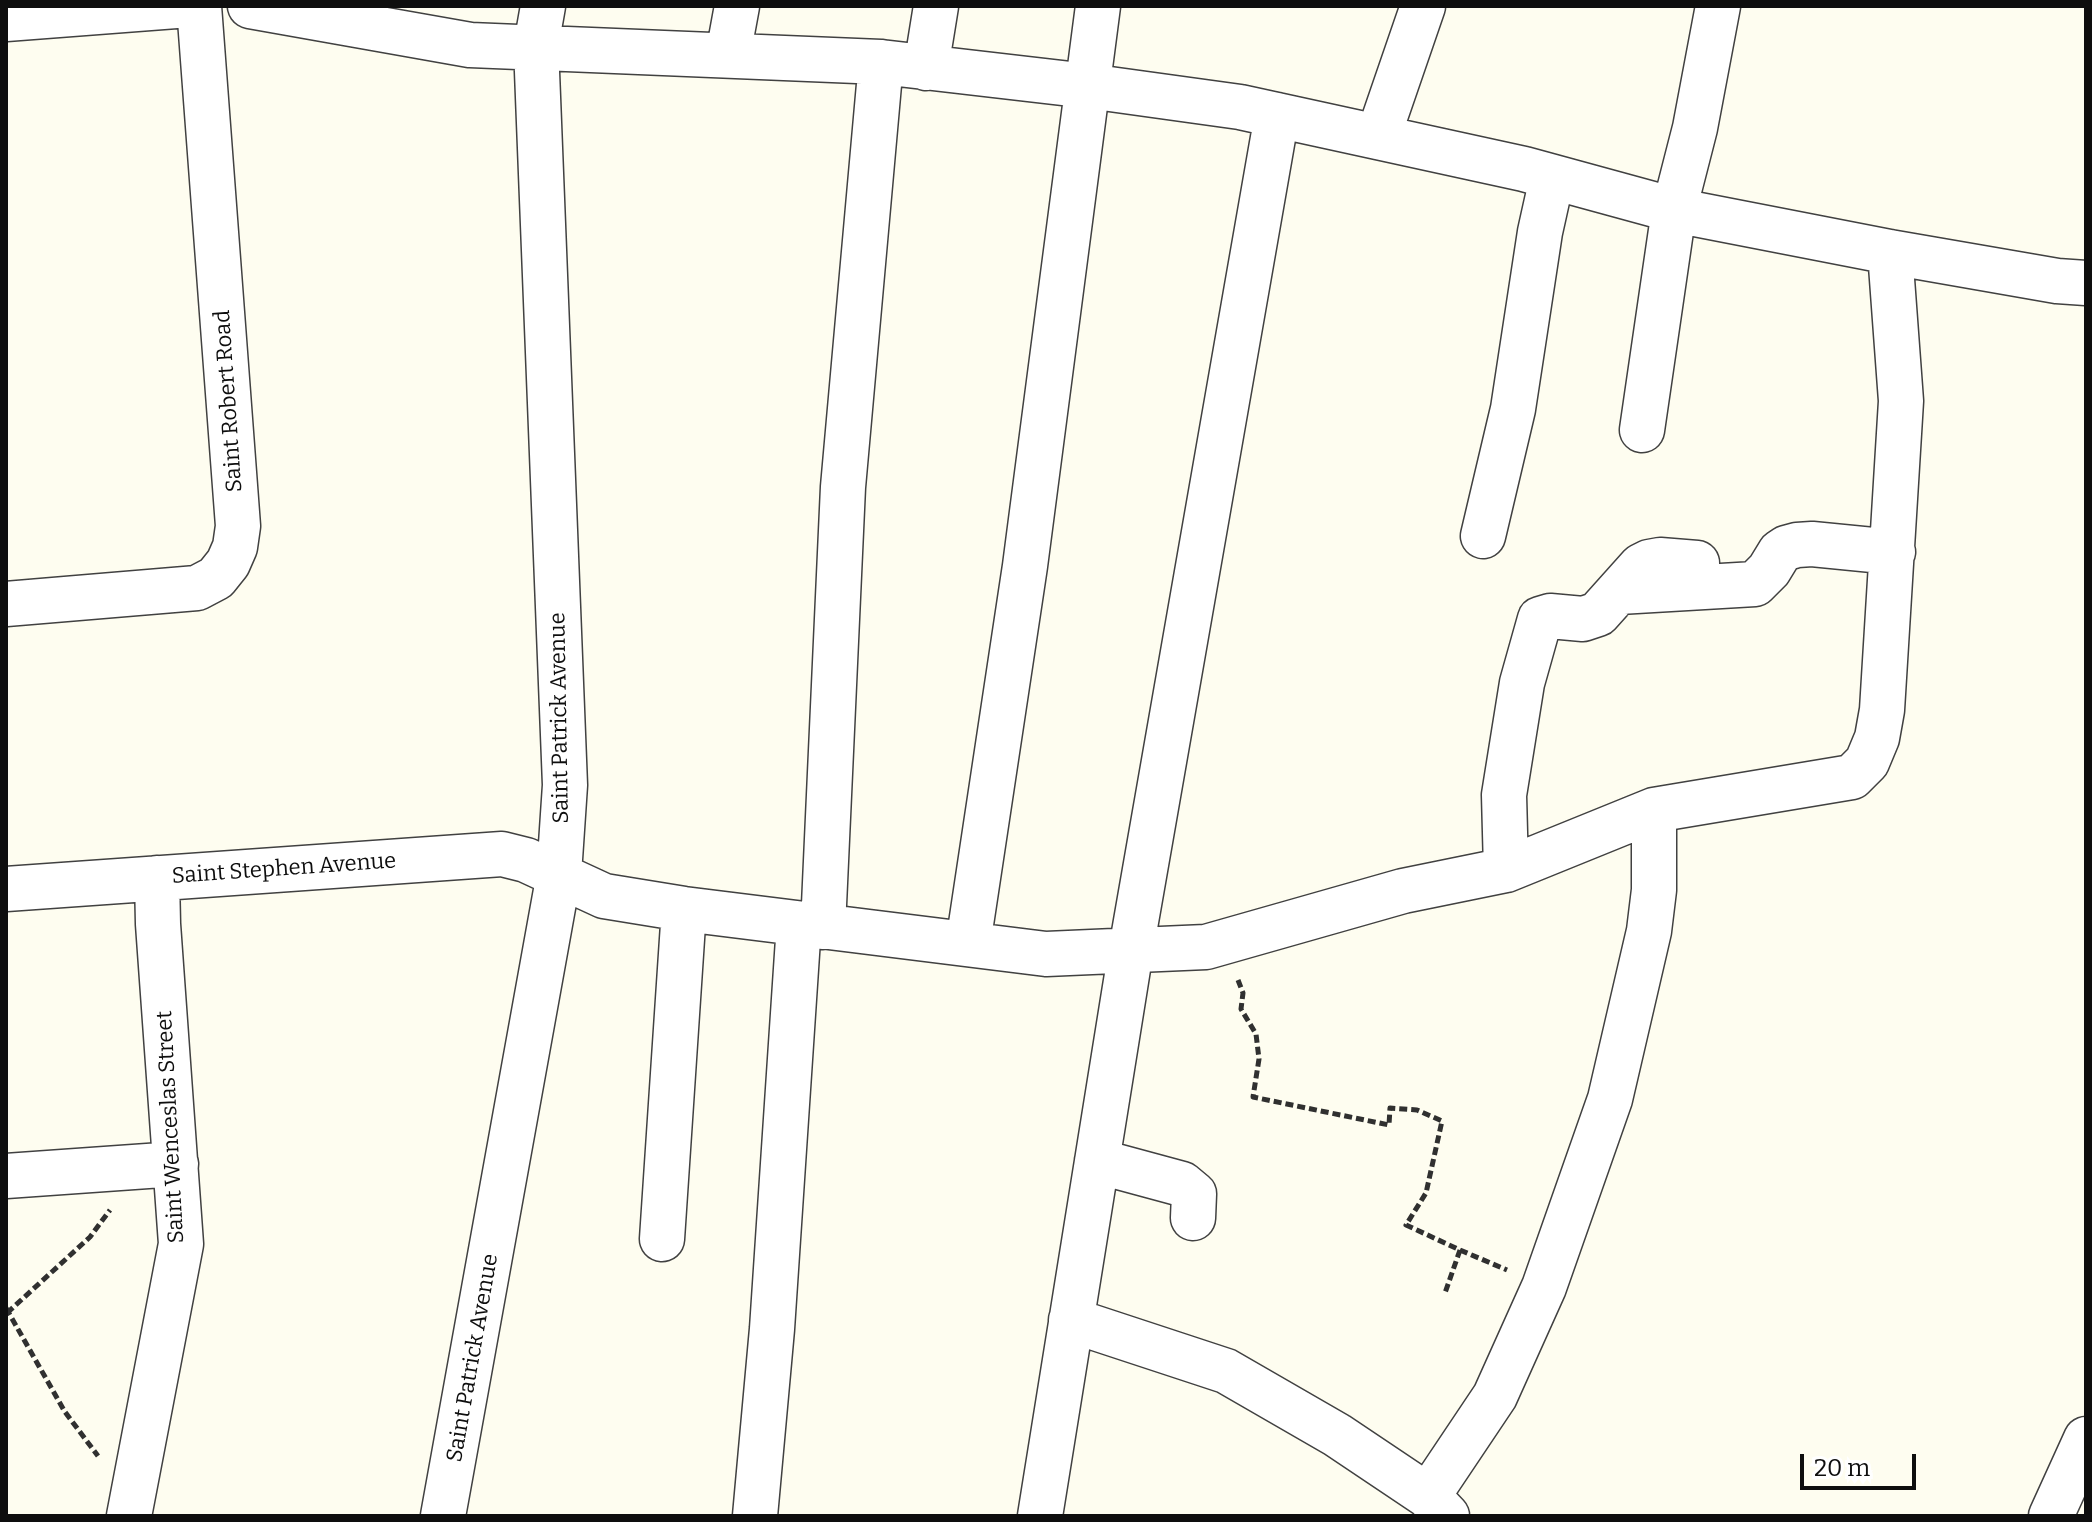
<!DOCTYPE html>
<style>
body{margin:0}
#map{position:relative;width:2092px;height:1522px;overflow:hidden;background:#fefdf0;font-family:Bitter,serif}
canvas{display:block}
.frame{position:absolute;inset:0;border:8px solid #0e0e0e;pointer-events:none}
.scale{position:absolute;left:1800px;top:1454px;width:116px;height:36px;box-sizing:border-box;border:4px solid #0e0e0e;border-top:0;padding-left:10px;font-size:24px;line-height:28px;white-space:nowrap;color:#0e0e0e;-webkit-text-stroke:6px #fff;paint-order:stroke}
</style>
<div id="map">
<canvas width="2092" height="1522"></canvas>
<div class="frame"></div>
<div class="scale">20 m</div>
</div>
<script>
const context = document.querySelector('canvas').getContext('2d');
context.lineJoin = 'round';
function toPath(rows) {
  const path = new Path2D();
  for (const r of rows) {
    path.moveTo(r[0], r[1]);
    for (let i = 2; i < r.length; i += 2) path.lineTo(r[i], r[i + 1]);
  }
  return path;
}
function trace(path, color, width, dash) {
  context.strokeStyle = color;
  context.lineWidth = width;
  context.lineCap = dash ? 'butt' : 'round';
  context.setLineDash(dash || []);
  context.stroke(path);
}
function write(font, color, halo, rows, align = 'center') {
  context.font = font + ' Bitter,serif';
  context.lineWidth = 8;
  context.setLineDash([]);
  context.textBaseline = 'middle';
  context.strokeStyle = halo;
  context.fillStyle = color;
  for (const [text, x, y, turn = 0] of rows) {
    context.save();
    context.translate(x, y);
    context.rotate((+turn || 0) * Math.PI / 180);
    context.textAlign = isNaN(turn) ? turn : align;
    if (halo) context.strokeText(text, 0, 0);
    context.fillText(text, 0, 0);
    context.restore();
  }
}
const path = toPath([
 [1238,980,1243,993,1241,1009,1256,1034,1259,1059,1253,1097,1389,1125,1390,1108,1417,1110,1442,1121,1426,1193,1406,1225,1460,1250,1445,1293],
 [1460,1250,1507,1270],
 [6,1308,65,1412,98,1456],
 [7,1313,90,1237,110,1210]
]);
const minor = toPath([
 [250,6,470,45,881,62,1088,86,1240,107,1524,169,1674,210,1890,252,2057,281,2086,283],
 [6,19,176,6],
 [728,55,737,6],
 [926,68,936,6],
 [1378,137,1423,6],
 [1642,430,1674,210,1695,128,1718,6],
 [1483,536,1513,409,1540,232,1552,178],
 [1619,592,1755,584,1769,570,1780,552,1786,548,1797,545,1812,544,1893,552],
 [6,604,197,588,216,578,228,563,235,547,238,526,199,6],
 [1506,870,1504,795,1522,683,1540,619,1550,616,1583,619,1598,614,1641,566,1649,562,1660,560,1697,563],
 [6,889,502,854,526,860,604,896,684,909,1046,954,1206,947,1403,891,1506,870,1654,810,1852,777,1867,762,1877,738,1882,710,1901,401,1890,252],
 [823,927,843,487,881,62],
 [968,944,1025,566,1098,6],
 [1097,1161,1182,1184,1194,1194,1193,1218],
 [6,1176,176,1164],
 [662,1239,684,909],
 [1071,1320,1226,1371,1337,1435,1428,1496,1447,1516],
 [1428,1496,1495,1396,1544,1287,1610,1099,1649,931,1654,890,1654,810],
 [129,1516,181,1244,158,924,157,878],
 [443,1516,559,874,565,785,536,46,543,6],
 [755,1516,772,1329,799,924],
 [1040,1516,1131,950,1277,115],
 [2051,1516,2086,1439]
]);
const streetNames = [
 ["Saint Robert Road",229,401,-94],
 ["Saint Patrick Avenue",560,718,-91],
 ["Saint Stephen Avenue",284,869,-4],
 ["Saint Wenceslas Street",171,1127,-93],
 ["Saint Patrick Avenue",473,1358,-80]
];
trace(minor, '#414141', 47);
trace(path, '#303030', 5, [8, 4]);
trace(minor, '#fff', 44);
write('22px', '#0e0e0e', '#fff', streetNames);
</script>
